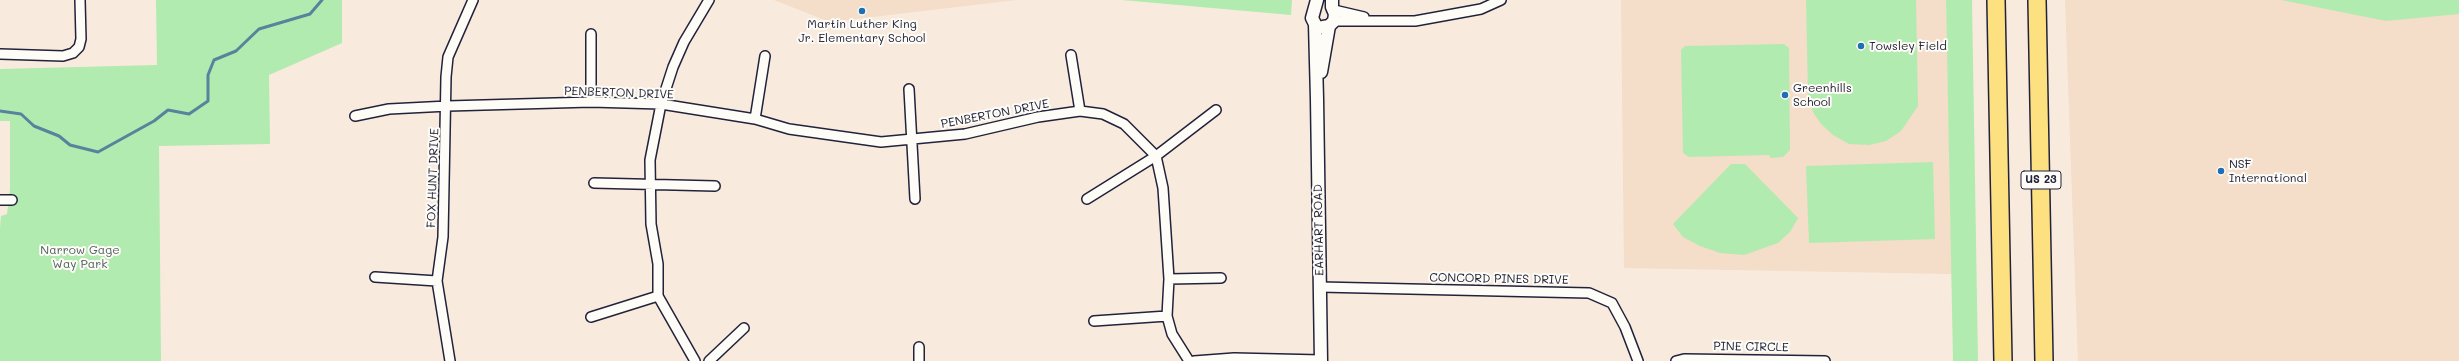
<!DOCTYPE html>
<style>
body{margin:0}
canvas{display:block;background:#f8eadc}
</style>
<canvas width="2459" height="361"></canvas>
<script>
const context = document.querySelector('canvas').getContext('2d');
context.lineJoin = 'round';
function fill(path, color) {
  context.fillStyle = color;
  context.fill(path, 'evenodd');
}
function toPath(rows) {
  const path = new Path2D();
  for (const r of rows) {
    path.moveTo(r[0], r[1]);
    for (let i = 2; i < r.length; i += 2) path.lineTo(r[i], r[i + 1]);
  }
  return path;
}
function trace(path, color, width, dash) {
  context.strokeStyle = color;
  context.lineWidth = width;
  context.lineCap = dash ? 'butt' : 'round';
  context.setLineDash(dash || []);
  context.stroke(path);
}
function write(font, color, halo, rows, align = 'center') {
  context.font = font + ' Mali,sans-serif';
  context.lineWidth = 4;
  context.setLineDash([]);
  context.textBaseline = 'middle';
  context.strokeStyle = halo;
  context.fillStyle = color;
  for (const [text, x, y, turn = 0] of rows) {
    context.save();
    context.translate(x, y);
    context.rotate((+turn || 0) * Math.PI / 180);
    context.textAlign = isNaN(turn) ? turn : align;
    if (halo) context.strokeText(text, 0, 0);
    context.fillText(text, 0, 0);
    context.restore();
  }
}
const built = toPath([
 [774,0,1016,0,830,22],
 [1621,0,1946,0,1952,274,1624,268],
 [2065,0,2459,0,2459,361,2078,361]
]);
const green = toPath([
 [156,0,342,0,342,43,269,75,270,144,159,146,161,361,0,361,0,228,1,216,7,214,10,189,10,121,0,121,0,69,157,65],
 [1122,0,1292,0,1291,15],
 [1806,0,1916,0,1918,106,1901,131,1886,141,1869,145,1849,144,1833,135,1821,124,1813,112,1808,94],
 [1946,0,1972,0,1978,361,1953,361],
 [2281,0,2459,0,2459,14,2386,21],
 [1784,44,1789,48,1790,150,1783,157,1771,158,1769,155,1689,157,1683,153,1681,50,1685,46],
 [1933,162,1935,239,1809,243,1806,166],
 [1731,164,1745,164,1798,218,1790,232,1778,243,1744,255,1720,253,1700,246,1683,237,1673,224]
]);
const stream = toPath([
 [0,111,21,114,34,126,59,136,70,145,98,152,154,121,168,110,189,114,208,101,208,75,214,60,236,51,259,29,310,14,322,0]
]);
const minor = toPath([
 [1334,10,1364,17],
 [1334,21,1415,21,1481,9,1501,0],
 [591,34,591,102],
 [0,54,63,56,73,53,79,47,81,39,80,0],
 [1071,55,1080,111],
 [909,89,915,199],
 [355,116,389,109,448,106,591,102,661,104,755,119,789,129,881,142,965,134,1038,117,1080,111,1103,114,1124,124,1156,156,1163,188,1169,279,1167,316,1172,334,1189,361],
 [755,119,765,56],
 [594,183,715,186],
 [1087,199,1156,156,1216,110],
 [0,200,12,200],
 [375,277,437,281],
 [1169,279,1221,278],
 [1320,287,1589,293,1612,303,1625,327,1638,361],
 [591,317,658,296],
 [1094,321,1167,316],
 [450,361,437,281,443,237,446,77,448,57,473,0],
 [695,361,658,296,658,264,651,224,650,160,661,104,673,67,684,42,709,0],
 [709,361,744,328],
 [919,361,919,347],
 [1194,361,1234,358,1321,360],
 [1676,361,1684,359,1825,361]
]);
const tertiary = toPath([
 [1317,0,1312,18,1315,24,1317,99,1321,361],
 [1323,27,1329,26,1334,21,1335,14,1332,7,1332,0],
 [1321,72,1329,26]
]);
const motorway = toPath([
 [1996,0,2003,361],
 [2037,0,2044,361]
]);
const markers = [
 [862,11,4,"#1f6fb2"],
 [1861,46,4,"#1f6fb2"],
 [1785,95,4,"#1f6fb2"],
 [2221,171,4,"#1f6fb2"]
];
const shields = [
 [2041,180,40]
];
const shieldNames = [
 ["US 23",2041,180]
];
const poiNames = [
 ["Martin Luther King",862,24,"center"],
 ["Jr. Elementary School",862,38,"center"],
 ["Towsley Field",1869,46],
 ["Greenhills",1793,88],
 ["School",1793,102],
 ["NSF",2229,164],
 ["International",2229,178]
];
const streetNames = [
 ["PENBERTON DRIVE",619,93,2],
 ["PENBERTON DRIVE",995,114,-11],
 ["FOX HUNT DRIVE",433,178,-88],
 ["EARHART ROAD",1319,230,-91],
 ["CONCORD PINES DRIVE",1499,279,1],
 ["PINE CIRCLE",1751,347,1]
];
const parkNames = [
 ["Narrow Gage",80,250],
 ["Way Park",80,264]
];
fill(built, '#f4ddc9');
fill(green, '#b2ebaf');
trace(stream, '#59839d', 3);
trace(minor, '#22223b', 12);
trace(tertiary, '#22223b', 15);
trace(motorway, '#22223b', 20);
trace(minor, '#fdfcf7', 9);
trace(tertiary, '#fdfcf7', 12);
trace(motorway, '#fde080', 17);
for (const [x, y, r, color] of markers) {
  const dot = new Path2D();
  dot.arc(x, y, r, 0, 2 * Math.PI);
  context.fillStyle = color;
  context.fill(dot);
  trace(dot, '#fdfcf7', 1.5);
}
for (const [x, y, w] of shields) {
  const box = new Path2D();
  box.roundRect(x - w / 2, y - 9, w, 18, 3);
  context.fillStyle = '#fdfcf7';
  context.fill(box);
  trace(box, '#22223b', 1);
}
write('bold 11px', '#22223b', null, shieldNames);
write('12px', '#22223b', '#fdfcf7', poiNames, 'left');
write('12px', '#22223b', '#fdfcf7', streetNames);
write('12px', '#4d5e5e', '#fdfcf7', parkNames);
</script>
